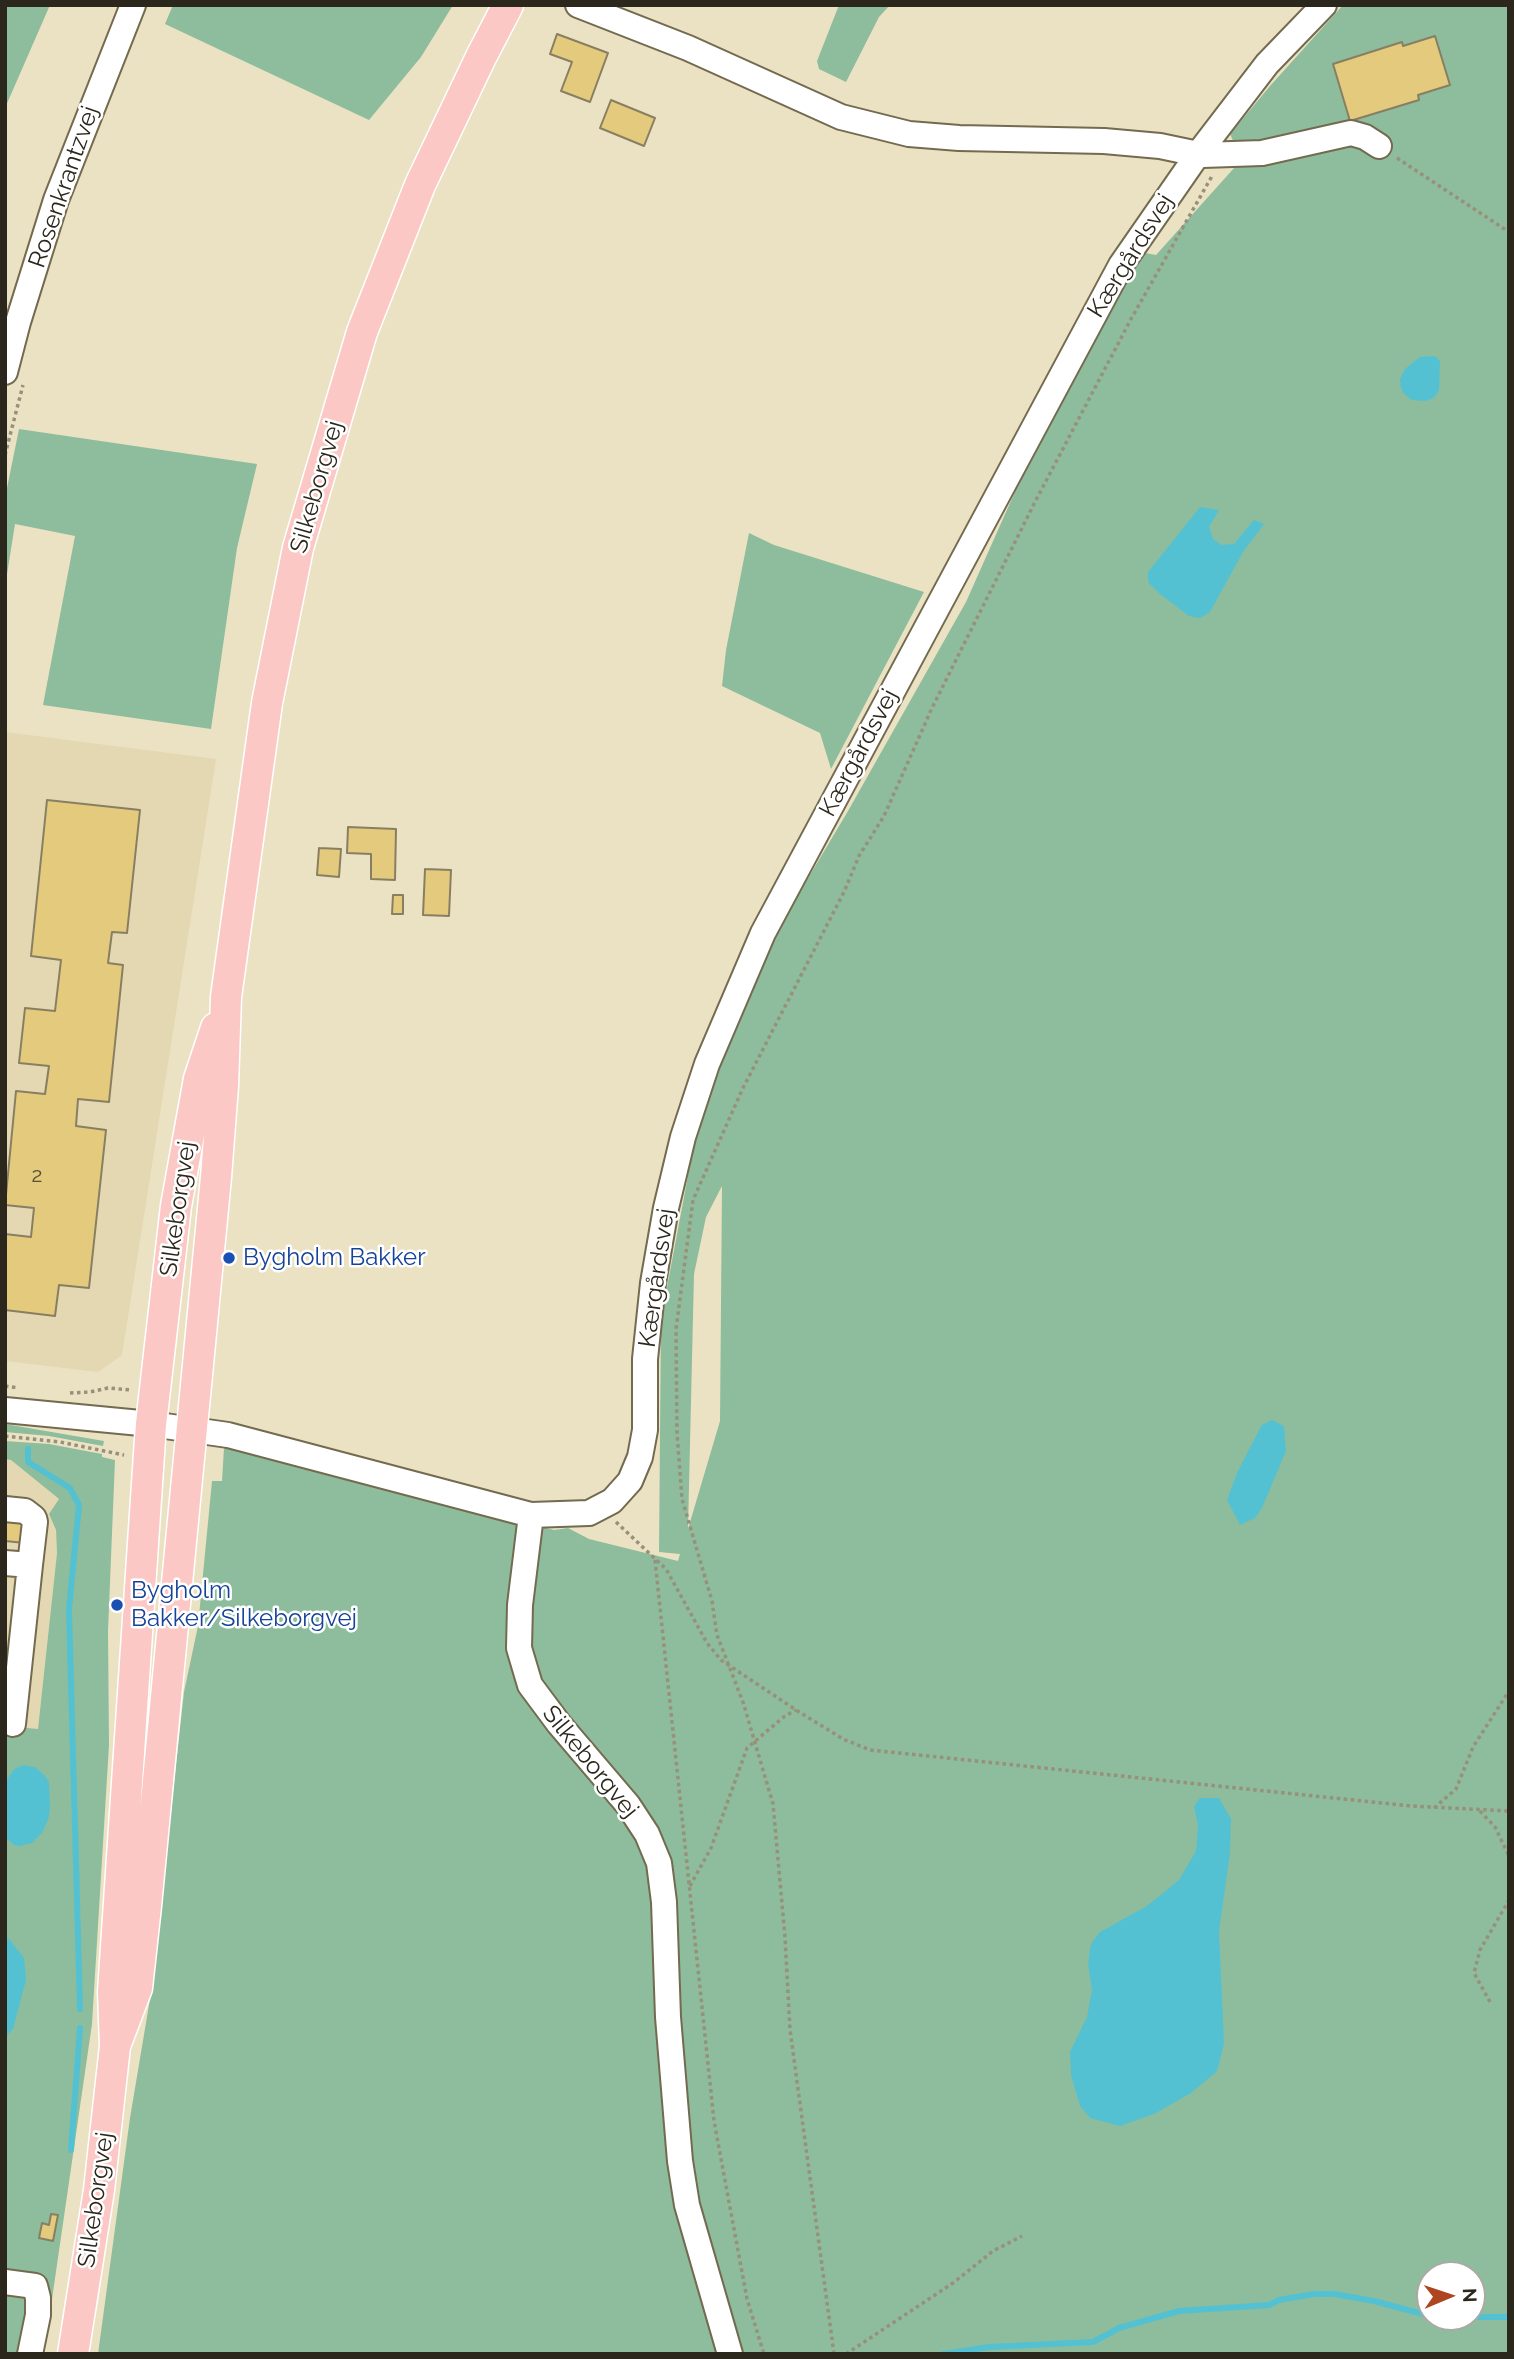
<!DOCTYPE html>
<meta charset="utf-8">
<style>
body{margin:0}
#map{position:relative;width:1514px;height:2359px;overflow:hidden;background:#ebe2c3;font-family:Raleway,sans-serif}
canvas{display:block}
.frame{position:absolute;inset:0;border:7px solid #2b271c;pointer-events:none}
.north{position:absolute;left:1416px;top:2261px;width:70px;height:70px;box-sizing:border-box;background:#fff;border:2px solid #aaa9a4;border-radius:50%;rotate:88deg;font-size:19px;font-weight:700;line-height:28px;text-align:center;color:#2b271c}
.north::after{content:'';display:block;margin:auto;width:24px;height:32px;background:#ad4620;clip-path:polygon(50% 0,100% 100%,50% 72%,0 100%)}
</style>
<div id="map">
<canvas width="1514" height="2359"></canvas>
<div class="frame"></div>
<div class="north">N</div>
</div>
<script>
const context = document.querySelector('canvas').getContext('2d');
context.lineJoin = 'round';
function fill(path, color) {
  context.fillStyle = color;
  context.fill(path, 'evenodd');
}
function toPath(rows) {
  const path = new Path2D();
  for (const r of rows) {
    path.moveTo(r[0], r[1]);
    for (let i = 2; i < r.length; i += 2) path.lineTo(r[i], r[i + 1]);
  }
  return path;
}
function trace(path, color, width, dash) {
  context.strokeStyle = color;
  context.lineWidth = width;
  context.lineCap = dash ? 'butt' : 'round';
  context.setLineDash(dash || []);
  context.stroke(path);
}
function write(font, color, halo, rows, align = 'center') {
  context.font = font + ' Raleway,sans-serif';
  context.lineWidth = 5;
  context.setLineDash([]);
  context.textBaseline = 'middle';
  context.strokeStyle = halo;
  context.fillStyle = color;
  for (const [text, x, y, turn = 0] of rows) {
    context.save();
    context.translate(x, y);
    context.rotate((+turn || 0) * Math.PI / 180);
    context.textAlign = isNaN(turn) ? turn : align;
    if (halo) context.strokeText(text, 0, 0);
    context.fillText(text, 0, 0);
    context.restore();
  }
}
const built = toPath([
 [5,732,216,759,122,1355,98,1372,5,1361],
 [5,1458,11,1460,59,1499,49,1514,56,1530,57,1553,38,1730,5,1726]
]);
const green = toPath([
 [5,5,50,5,5,108],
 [173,5,453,5,421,57,369,120,165,24],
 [839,5,890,5,879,17,846,82,819,69,817,61],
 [1343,5,1509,5,1509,2354,98,2354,130,2118,151,1993,184,1692,198,1626,212,1481,222,1481,224,1448,234,1445,554,1530,568,1528,589,1539,678,1561,680,1554,659,1552,661,1319,694,1144,722,1061,776,932,848,811,966,602,1034,449,1115,301,1145,253,1156,255,1252,148,1236,147,1230,134,1270,86],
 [722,1186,720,1421,688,1529,694,1274,706,1217],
 [1430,2275,1472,2275,1472,2317,1430,2317],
 [19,429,257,464,237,548,211,729,43,705,75,536,15,524,5,587,5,498],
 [749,533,774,545,924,592,831,769,820,733,722,686,726,650],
 [5,1424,104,1441,103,1446,49,1436,5,1432],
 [5,1441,49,1444,102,1454,102,1457,115,1460,108,1631,109,1745,92,2024,44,2354,5,2354,5,1726,38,1729,57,1553,56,1530,49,1514,59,1499,11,1460,5,1459]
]);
const water = toPath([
 [1435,356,1440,361,1439,390,1434,398,1425,401,1412,400,1404,394,1401,388,1400,379,1405,369,1420,357],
 [1200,507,1219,510,1209,527,1213,539,1222,545,1234,544,1254,520,1264,524,1243,552,1210,612,1200,618,1189,616,1160,594,1148,582,1148,572],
 [1272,1420,1284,1426,1286,1451,1262,1508,1255,1518,1240,1525,1227,1500,1237,1473,1256,1436,1262,1425],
 [24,1765,35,1767,45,1776,49,1782,50,1809,48,1820,42,1833,32,1843,20,1846,14,1845,5,1837,5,1783,14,1769],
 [1200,1798,1219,1798,1231,1819,1230,1853,1219,1931,1224,2044,1217,2071,1191,2093,1154,2114,1120,2126,1090,2118,1080,2106,1071,2075,1070,2052,1087,2017,1092,1990,1088,1964,1091,1944,1100,1932,1147,1906,1179,1880,1196,1851,1198,1825,1194,1806],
 [5,1938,9,1939,24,1958,26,1980,13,2029,5,2037]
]);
const stream = toPath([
 [28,1449,28,1462,70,1488,79,1505,69,1609,80,2009],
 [71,2150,80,2028],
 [1438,2317,1509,2317],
 [943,2354,989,2347,1093,2342,1119,2328,1179,2311,1269,2305,1279,2300,1314,2294,1334,2294,1374,2301,1430,2316]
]);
const building = toPath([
 [557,34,608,53,590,102,561,91,572,62,550,54,557,34],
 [1435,36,1450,85,1418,95,1419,100,1350,121,1333,64,1402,42,1403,46,1435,36],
 [611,100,655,118,644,146,600,128,611,100],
 [47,800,140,810,127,933,112,932,108,963,123,965,109,1102,78,1099,76,1126,106,1130,89,1288,59,1285,55,1316,5,1310,5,1234,31,1237,34,1208,5,1205,16,1091,45,1094,49,1066,19,1063,25,1008,55,1011,61,960,31,956,47,800],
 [348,827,396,829,395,880,371,879,371,854,347,853,348,827],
 [319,848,341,849,339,877,317,875,319,848],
 [425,869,451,870,449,916,423,915,425,869],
 [393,895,403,895,403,914,392,914,393,895],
 [5,1521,27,1523,25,1543,5,1541,5,1521],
 [51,2214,58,2215,53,2241,39,2238,42,2223,49,2225,51,2214]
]);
const path = toPath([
 [1397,158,1509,232],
 [5,455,23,385],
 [5,1386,18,1388],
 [70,1393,90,1392,108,1388,132,1390],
 [5,1436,60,1442,124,1455],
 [616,1522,666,1569,707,1643,721,1660,796,1710,843,1739,870,1750,1411,1806,1509,1811],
 [655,1560,714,2121,747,2299,764,2354],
 [1509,1703,1509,1714],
 [1434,1808,1456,1789,1473,1747,1509,1691],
 [1480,1811,1495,1827,1509,1856],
 [690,1886,711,1848,747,1748,785,1716,796,1710],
 [1490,2002,1474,1973,1480,1950,1509,1900],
 [834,2354,790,2030,785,1937,773,1804,743,1702,717,1635,712,1601,682,1499,677,1433,676,1329,693,1200,743,1088,844,892,859,856,884,816,932,708,1035,502,1131,319,1212,176],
 [846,2354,953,2283,993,2251,1022,2236]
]);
const minor = toPath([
 [578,5,688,48,841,117,909,134,959,138,1104,141,1160,146,1203,155,1262,153,1351,133,1365,137,1379,146],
 [5,372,18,322,56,200,133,5],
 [5,1410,151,1424,228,1435,531,1515,589,1513,612,1501,630,1481,640,1457,645,1430,645,1359,653,1283,666,1208,683,1137,707,1064,763,933,1121,265,1198,154,1267,64,1324,5],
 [5,1509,25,1511,34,1518,35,1522,30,1565],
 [531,1515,520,1605,519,1648,530,1685,559,1724,628,1805,647,1834,659,1863,664,1902,668,2017,680,2161,687,2205,730,2354],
 [5,1563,30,1565,13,1724],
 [5,2282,35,2286,38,2298,38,2315,30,2354]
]);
const major = toPath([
 [115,2046,137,1988,146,1906,216,1177,223,1086,226,997,267,703,298,548,362,332,420,185,481,57,508,5],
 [73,2354,99,2190,115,2046,113,1992,151,1424,176,1206,199,1079,216,1028]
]);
const markers = [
 [229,1258,7,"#1a4fb4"],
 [117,1605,7,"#1a4fb4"]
];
const numberNames = [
 ["2",37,1176]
];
const streetNames = [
 ["Rosenkrantzvej",64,187,-71],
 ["Kærgårdsvej",1131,256,-58],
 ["Silkeborgvej",317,487,-74],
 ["Kærgårdsvej",859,753,-62],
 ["Silkeborgvej",178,1209,-82],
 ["Kærgårdsvej",657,1278,-82],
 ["Silkeborgvej",590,1762,51],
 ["Silkeborgvej",96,2200,-82]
];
const transitNames = [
 ["Bygholm Bakker",243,1258],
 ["Bygholm",131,1591],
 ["Bakker/Silkeborgvej",131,1619]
];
fill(built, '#e4d8b2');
fill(green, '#8dbd9c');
fill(water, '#54c1d2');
trace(stream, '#54c1d2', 6);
fill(building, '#e3ca7c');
trace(building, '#887f63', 2);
trace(minor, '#736a4f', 28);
trace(major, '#fff', 33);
trace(path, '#97907a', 3.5, [3.5, 3.5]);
trace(minor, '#fff', 24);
trace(major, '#fbc8c5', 30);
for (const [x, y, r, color] of markers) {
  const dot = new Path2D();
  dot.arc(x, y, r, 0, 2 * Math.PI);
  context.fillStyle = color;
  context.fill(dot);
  trace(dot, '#fff', 2.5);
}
write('21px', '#595034', null, numberNames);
write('24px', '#2b271c', '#fff', streetNames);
write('24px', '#164399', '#fff', transitNames, 'left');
</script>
